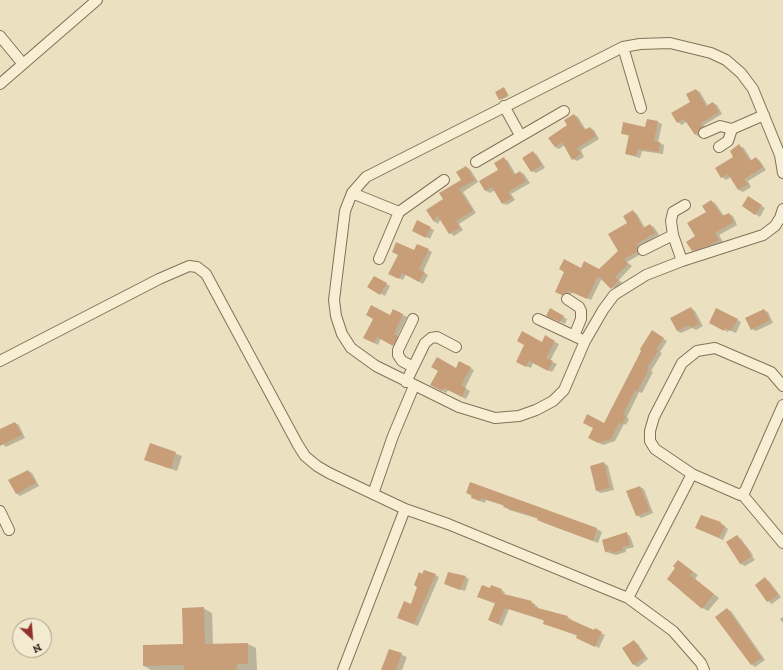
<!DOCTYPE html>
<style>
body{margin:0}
#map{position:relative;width:783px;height:670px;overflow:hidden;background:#ebe1c1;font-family:"Zilla Slab",serif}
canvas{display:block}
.north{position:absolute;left:12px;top:618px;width:40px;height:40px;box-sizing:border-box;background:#f3ebd1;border:1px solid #a79e89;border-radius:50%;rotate:154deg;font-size:11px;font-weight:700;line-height:16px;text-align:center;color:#352a1d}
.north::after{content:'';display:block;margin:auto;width:14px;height:18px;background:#90312d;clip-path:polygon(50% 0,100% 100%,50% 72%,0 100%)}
</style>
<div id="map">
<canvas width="783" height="670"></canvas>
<div class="north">N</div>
</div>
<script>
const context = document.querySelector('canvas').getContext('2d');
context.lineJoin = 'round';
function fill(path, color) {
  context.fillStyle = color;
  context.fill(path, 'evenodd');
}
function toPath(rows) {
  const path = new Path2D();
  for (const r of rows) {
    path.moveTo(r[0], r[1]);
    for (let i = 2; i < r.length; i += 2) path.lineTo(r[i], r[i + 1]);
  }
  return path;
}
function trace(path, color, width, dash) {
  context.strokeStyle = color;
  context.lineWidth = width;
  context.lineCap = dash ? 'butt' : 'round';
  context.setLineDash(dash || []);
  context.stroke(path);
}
const shadow = toPath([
 [504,88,509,96,501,100,500,99],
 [696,90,700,92,708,106,713,103,717,105,722,114,704,125,706,129,699,137,695,134,687,121,682,125,678,122,692,102],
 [574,115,578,117,586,130,590,128,594,130,599,139,581,150,584,157,577,161,573,159,565,145,559,149,555,147],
 [658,122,662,124,658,142,664,145,663,154,642,151,640,158,626,154,629,136,622,133,646,128],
 [739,146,744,148,752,161,756,158,760,161,766,170,748,181,751,187,743,192,739,190,731,177,726,180,722,177,735,157],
 [533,152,537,155,545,168,536,173,532,171],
 [504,159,508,161,516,175,520,172,524,174,530,183,511,194,515,200,507,205,502,203,495,190,490,193,486,191,480,182,499,170],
 [466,167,470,169,478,182,463,192,476,213,459,224,463,230,454,236,450,233,441,218,438,224,434,221,427,210,444,200,462,180],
 [752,200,765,208,760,217,743,206],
 [711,201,715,203,724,216,729,214,733,216,737,225,719,235,723,242,697,252,693,250,697,236],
 [633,211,637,214,645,228,650,225,654,227,659,235,640,247,641,254,627,262,632,266,619,280,622,283,616,290,602,278,591,300,574,292,566,297,556,292,581,269,600,270,619,251],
 [418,222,434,230,430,239,413,230],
 [428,250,432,252,423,272,428,275,423,284,406,274,403,280,390,273,399,255],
 [374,277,390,286,385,296,369,287],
 [691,308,695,311,703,326,696,330,692,328,681,333,677,331],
 [550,309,567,319,565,324,551,317],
 [717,309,741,322,736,333,729,330,728,332,710,322],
 [393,310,407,317,397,337,401,339,397,347,381,338,378,345,368,340,374,319,390,316],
 [764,310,768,312,773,323,756,331,752,329],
 [652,332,667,341,660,352,662,353,651,371,653,372,642,393,639,392,627,417,629,419,626,425,624,424,615,441,603,445,590,438,605,424],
 [545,337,559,344,550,361,557,364,552,372,533,363,531,368,521,364,525,345,542,343],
 [460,362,474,370,465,388,470,391,466,399,448,390,446,393,435,387,439,371,456,369],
 [15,423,19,425,25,438,6,447,0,441,0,430],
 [151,445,182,456,177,471,146,460],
 [604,463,608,466,614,490,601,493,597,491],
 [28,471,32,473,39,486,20,496,16,493],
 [470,483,597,529,602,532,598,543,544,523,539,519,509,510,505,506,486,500,485,503,477,500,467,493],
 [640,487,644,489,653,513,641,518,637,515],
 [702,516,721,523,728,529,723,540,700,529],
 [626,533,630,536,634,547,626,549,626,552,616,555,606,552],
 [737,536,741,539,753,555,752,556,755,560,745,566,741,564,727,543],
 [679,561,698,575,695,579,719,598,708,611,703,608,677,568],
 [423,575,435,575,439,577,418,626,403,620,411,605],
 [465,577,469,579,465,591,449,586],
 [765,579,769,581,781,597,772,604,768,601,756,585],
 [490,589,501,590,505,592,504,595,531,602,538,607,538,609,567,617,571,619,571,621,605,635,599,648,581,639,578,636,548,625,545,621,509,609,502,626,493,622,489,620,496,604,478,597],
 [203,608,212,613,213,644,248,644,256,648,257,670,151,670,144,666,184,645],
 [727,609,731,611,765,660,755,667,751,664],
 [783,617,783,623,780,619],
 [634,641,638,644,648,659,638,667,634,665],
 [390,650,407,657,402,670,382,670]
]);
const building = toPath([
 [504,87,508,95,499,100,495,92],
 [696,89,706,106,713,102,719,112,701,123,703,126,695,135,684,119,677,123,671,113,690,102,686,94],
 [574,114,584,130,590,127,596,136,577,148,581,154,572,160,562,142,555,147,548,138,567,125,564,120],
 [647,119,658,121,654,141,660,142,659,152,638,149,636,156,625,154,629,135,621,134,623,122,645,127],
 [739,144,750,161,756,157,763,167,744,179,748,184,738,190,728,174,721,178,715,168,733,157,730,151],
 [533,151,542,165,531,172,522,158],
 [504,157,514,175,520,171,526,181,508,192,512,198,502,204,492,187,485,191,479,181,498,170,494,163],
 [466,166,475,180,459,189,473,211,456,221,460,228,449,234,437,215,434,222,426,210,443,199,439,193,461,180,456,172],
 [748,196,762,205,755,215,742,206],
 [711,200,722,216,729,213,734,222,715,233,719,240,710,245,692,251,686,242,695,236,687,223,706,212,702,206],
 [633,210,643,228,650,224,655,233,637,244,637,252,624,259,628,264,615,277,619,280,611,289,598,276,587,299,569,291,562,295,555,292,564,272,559,269,564,259,581,268,584,261,599,269,618,251,608,234,627,223,623,216],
 [417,220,431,227,426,238,412,231],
 [396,242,414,250,417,244,429,249,419,269,425,272,419,282,402,273,399,279,388,274,398,255,392,252],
 [374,276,387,283,380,295,367,287],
 [371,305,390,315,393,309,403,314,394,334,398,336,393,346,377,337,374,343,363,338,373,319,366,315],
 [691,307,699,324,691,328,689,325,677,331,670,318],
 [550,308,564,316,560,322,546,316],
 [716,308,738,319,731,331,725,328,724,331,709,323],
 [764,309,770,320,751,330,745,318],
 [652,330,664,338,656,349,659,350,647,368,649,369,637,392,635,390,623,415,626,416,622,424,619,423,611,439,598,443,588,438,593,428,583,423,587,414,604,423,641,351,640,349],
 [522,331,542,342,545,335,555,341,546,358,553,361,548,371,529,361,526,367,516,362,524,345,517,341],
 [437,357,456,368,459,361,471,367,461,385,466,388,462,397,444,388,442,391,430,385,438,371,431,367],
 [15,422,22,435,0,446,0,429],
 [150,443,176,452,171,469,144,460],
 [604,462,610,488,596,491,590,466],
 [28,470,36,483,16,494,8,480],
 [470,482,597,528,593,541,537,520,538,518,503,507,504,505,481,498,480,501,471,498,472,495,466,493],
 [640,486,650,511,636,516,626,491],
 [701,515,721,522,720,524,725,526,719,538,695,528],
 [627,532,630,545,622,547,623,550,612,553,611,551,605,552,602,540],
 [737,535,750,552,749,553,751,557,740,564,726,542],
 [678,560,693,572,690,575,714,594,702,609,667,579,675,568,673,566],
 [424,570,436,574,414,624,397,618,404,601,411,604,417,587,414,585,419,572,422,574],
 [448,572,466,576,460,590,444,584],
 [765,577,778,595,767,602,755,585],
 [482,585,490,588,491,585,502,589,501,592,504,594,532,601,531,603,535,604,534,607,568,616,567,618,594,630,595,628,602,632,595,647,576,638,577,635,543,624,544,620,505,608,498,624,488,620,495,603,477,597],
 [204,607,205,644,248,643,248,664,237,664,237,669,235,670,184,670,184,665,143,666,143,645,183,644,182,608],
 [727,608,762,658,751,665,715,617],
 [634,640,645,657,633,665,622,648],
 [389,649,402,653,396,670,381,670]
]);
const street = toPath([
 [0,36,23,64],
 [623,47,641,108],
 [0,84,97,0],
 [504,106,520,135],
 [704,133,720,126,732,129,764,115],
 [719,147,728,141,732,129],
 [476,162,564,111],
 [783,173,780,155,753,89,741,73,726,60,711,53,670,43,640,44,623,47,366,177,352,193,345,211,334,300,336,316,342,334,351,348,376,366,459,407,495,418,519,416,536,410,553,401,564,390,585,341,603,310,614,295,646,275,682,261,763,235,775,226,780,218,783,209],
 [352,193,399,212],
 [643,250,673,235],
 [379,259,399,212,444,180],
 [682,261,673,235,671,221,673,212,685,205],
 [567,299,579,307,581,311,581,319,574,336],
 [538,319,585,341],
 [0,361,159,279,189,266,197,267,206,274,298,445,305,456,317,466,329,473,405,509,448,524,628,598,673,631,701,663,704,670],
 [413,367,402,361,398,355,398,350,413,319],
 [406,382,425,343,431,338,437,337,456,347],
 [783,386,771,372,715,348,697,351,682,363,654,417,650,431,650,441,655,449,692,474,740,495,745,491,783,405],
 [373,494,393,436,414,386],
 [742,494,783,543],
 [0,511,9,530],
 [628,598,692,474],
 [343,670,405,509]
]);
fill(shadow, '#0003');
fill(building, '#c89e79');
trace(street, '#84725a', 12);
trace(street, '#f7eed4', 10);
</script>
